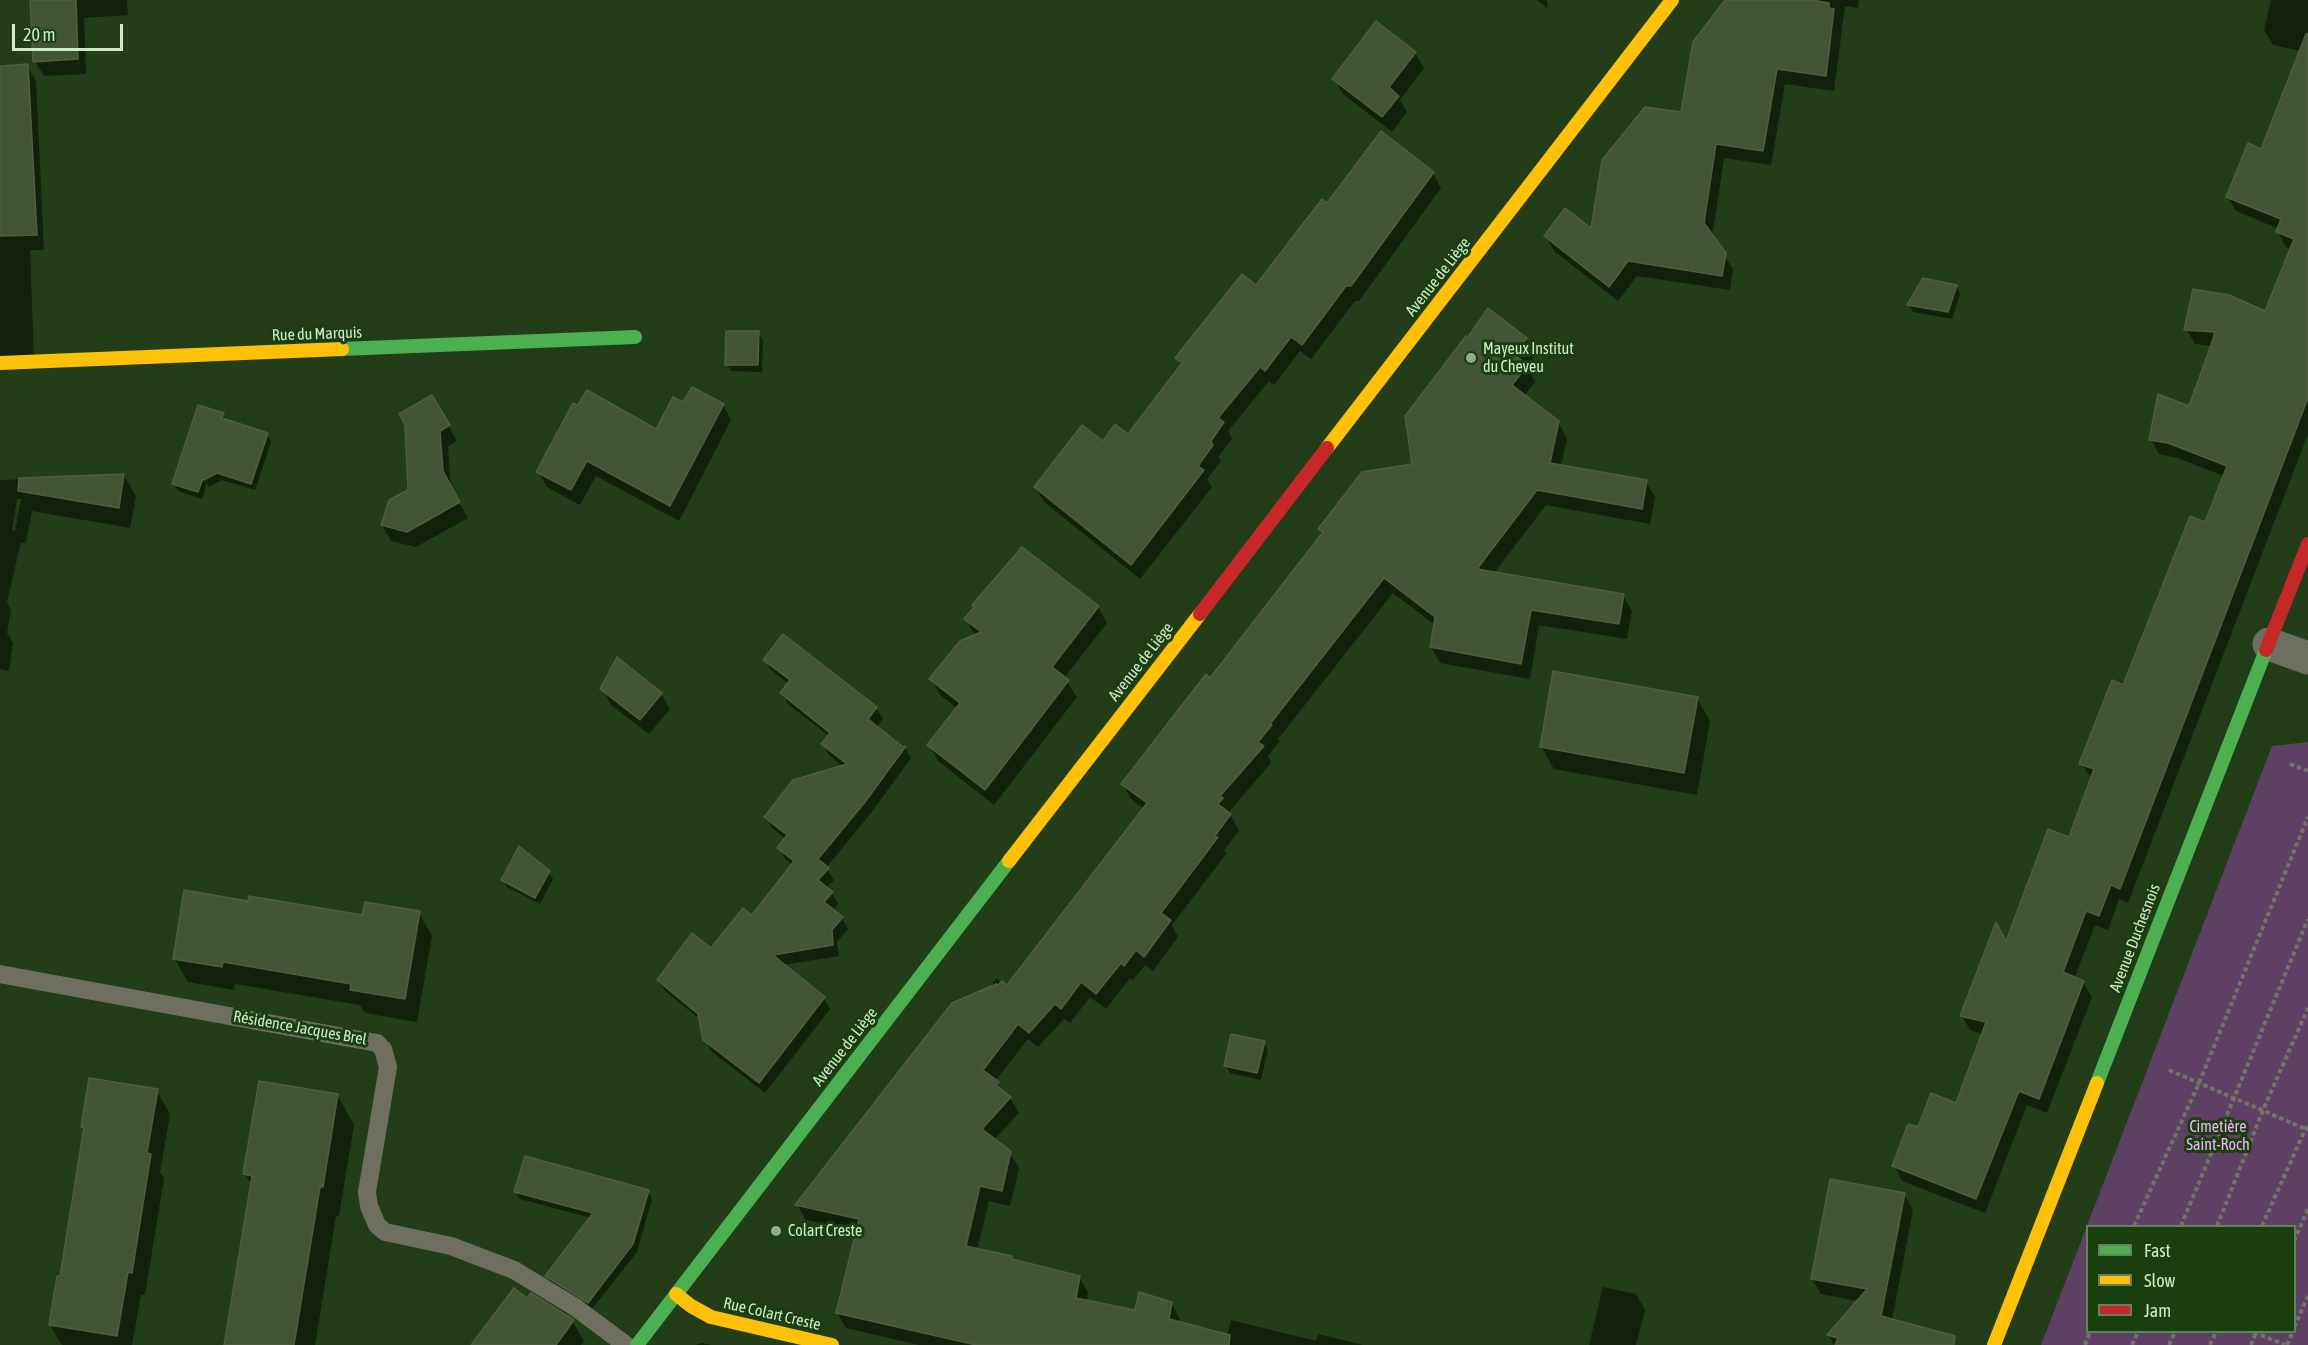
<!DOCTYPE html>
<meta charset="utf-8">
<style>
body{margin:0}
#map{position:relative;width:2308px;height:1345px;overflow:hidden;background:#223d18;font-family:"Asap Condensed",sans-serif}
canvas{display:block}
.legend{position:absolute;left:2086px;top:1225px;width:210px;height:108px;box-sizing:border-box;background:#1a3f0f;border:2px solid #628359;margin:0;padding:8px 10px;list-style:none;font-size:18px;color:#cfeac8}
.legend li{display:flex;align-items:center;gap:12px;height:30px}
.legend b{width:30px;border:2px solid #628359}
.scale{position:absolute;left:12px;top:24px;width:111px;height:27px;box-sizing:border-box;border:3px solid #cfeac8;border-top:0;padding-left:8px;font-size:18px;line-height:21px;white-space:nowrap;color:#cfeac8;-webkit-text-stroke:4px #1a3f0f;paint-order:stroke}
</style>
<div id="map">
<canvas width="2308" height="1345"></canvas>
<ul class="legend">
<li><b style="height:8px;background:#4caf50"></b>Fast</li>
<li><b style="height:8px;background:#ffc107"></b>Slow</li>
<li><b style="height:8px;background:#c62828"></b>Jam</li>
</ul>
<div class="scale">20 m</div>
</div>
<script>
const context = document.querySelector('canvas').getContext('2d');
context.lineJoin = 'round';
function fill(path, color) {
  context.fillStyle = color;
  context.fill(path, 'evenodd');
}
function toPath(rows) {
  const path = new Path2D();
  for (const r of rows) {
    path.moveTo(r[0], r[1]);
    for (let i = 2; i < r.length; i += 2) path.lineTo(r[i], r[i + 1]);
  }
  return path;
}
function trace(path, color, width, dash) {
  context.strokeStyle = color;
  context.lineWidth = width;
  context.lineCap = dash ? 'butt' : 'round';
  context.setLineDash(dash || []);
  context.stroke(path);
}
function write(font, color, halo, rows, align = 'center') {
  context.font = font + ' "Asap Condensed",sans-serif';
  context.lineWidth = 6;
  context.setLineDash([]);
  context.textBaseline = 'middle';
  context.strokeStyle = halo;
  context.fillStyle = color;
  for (const [text, x, y, turn = 0] of rows) {
    context.save();
    context.translate(x, y);
    context.rotate((+turn || 0) * Math.PI / 180);
    context.textAlign = isNaN(turn) ? turn : align;
    if (halo) context.strokeText(text, 0, 0);
    context.fillText(text, 0, 0);
    context.restore();
  }
}
const green = toPath([
 [2308,742,2308,1345,2041,1345,2272,746],
 [2088,1226,2294,1226,2294,1332,2088,1332]
]);
const shadow = toPath([
 [32,0,127,0,128,15,84,18,86,74,44,76,35,61],
 [1537,0,1547,0,1548,9],
 [1727,0,1859,0,1858,8,1845,6,1834,91,1785,84,1771,165,1724,158,1712,237,1733,269,1730,290,1637,276,1618,301,1554,251,1546,236,1592,231,1682,113],
 [2271,0,2308,0,2308,434,2128,903,2119,899,2108,930,2095,925,2074,979,2083,982,2092,997,2047,1113,2027,1105,1985,1213,1902,1181,1894,1166,1919,1129,1957,1105,1983,1034,1970,1030,1962,1016,2069,839,2092,779,2081,763,2124,687,2206,523,2224,476,2177,458,2159,454,2151,440,2190,408,2212,346,2195,344,2186,329,2266,313,2291,249,2286,247,2278,232,2279,229,2236,211,2227,196,2262,150,2301,51,2273,45,2264,30],
 [1415,53,1424,68,1400,100,1407,112,1392,132,1343,94,1334,79],
 [27,66,36,81,44,250,30,250,34,358,0,362,0,68],
 [1433,173,1441,188,1359,301,1355,301,1311,359,1300,351,1274,385,1269,381,1228,431,1232,439,1218,457,1221,461,1207,479,1212,487,1140,579,1044,502,1035,487,1103,443,1128,436,1182,366,1177,358,1256,287,1327,205],
 [1924,280,1956,286,1960,294,1952,319,1913,312,1909,305],
 [1488,310,1526,339,1535,355,1527,366,1535,382,1524,396,1558,422,1567,438,1561,466,1646,481,1655,497,1650,524,1546,505,1494,573,1623,595,1632,611,1627,639,1539,625,1530,679,1440,663,1431,647,1435,625,1393,593,1278,739,1280,741,1268,756,1271,763,1229,812,1239,831,1224,850,1226,854,1172,925,1178,937,1153,971,1145,965,1133,980,1130,978,1106,1009,1090,997,1070,1023,1064,1019,1038,1047,1028,1039,995,1081,1003,1093,1010,1098,1019,1113,994,1140,1009,1152,1019,1168,1010,1206,989,1201,977,1250,1011,1257,1014,1261,1079,1277,1088,1292,1087,1302,1136,1312,1171,1303,1180,1319,1179,1323,1227,1336,1231,1320,1316,1341,1318,1334,1363,1345,919,1345,846,1328,837,1313,858,1231,806,1220,797,1205,990,988,996,978,1008,988,1144,809,1131,799,1123,784,1210,680,1323,534,1320,529,1414,466,1469,339],
 [759,333,763,340,762,372,731,371,727,364],
 [432,397,457,441,448,446,451,488,468,518,416,547,391,541,382,525,410,491],
 [683,404,723,405,731,420,679,521,596,476,580,505,547,487,538,472,656,431],
 [223,414,227,421,267,434,271,442,255,490,222,480,209,487,207,483,202,499,178,491,174,484],
 [124,476,136,496,130,528,32,511,26,543,21,542,7,602,11,610,7,633,13,643,9,671,0,669,0,480],
 [17,499,21,499,15,531,12,530],
 [1098,607,1107,623,1064,678,1077,697,994,805,938,761,929,745,958,709,940,695,931,679,976,636,966,620],
 [784,636,876,708,883,719,876,727,903,749,905,748,911,758,871,813,826,868,834,880,826,888,832,893,838,904,832,911,842,918,848,929,837,942,839,956,783,965,824,998,830,1009,765,1093,711,1051,705,1039,701,1020,665,991,658,980,711,950,752,917,792,865,785,859,779,848,786,839,772,828,766,817,844,767,829,755,823,745,829,736,788,704,782,693,789,684,771,670,765,660],
 [602,689,661,694,670,709,649,734,611,705],
 [1697,698,1710,721,1697,795,1554,769,1541,746],
 [549,872,553,879,540,904,507,887,503,880],
 [250,903,364,916,419,913,432,936,417,1022,365,1013,360,1005,235,984,234,990,188,982,174,958],
 [1264,1043,1268,1050,1261,1080,1230,1073,1226,1066],
 [157,1091,170,1114,160,1173,164,1178,145,1295,141,1295,132,1345,62,1345,50,1325,61,1278,85,1130,83,1127],
 [337,1095,354,1125,339,1216,336,1216,315,1345,225,1345,252,1185,245,1174],
 [648,1191,652,1199,637,1252,592,1309,551,1283,547,1276,591,1218,520,1199,516,1192],
 [1904,1194,1913,1210,1892,1320,1942,1345,1834,1345,1829,1335,1858,1301,1821,1294,1812,1279],
 [1603,1287,1636,1294,1645,1310,1636,1345,1589,1345],
 [531,1295,573,1322,584,1341,581,1345,472,1345],
 [702,1343,712,1345,695,1345]
]);
const building = toPath([
 [30,0,76,0,78,59,33,62,30,0],
 [1725,0,1813,0,1829,3,1829,8,1834,9,1826,76,1777,69,1763,151,1716,144,1704,223,1726,253,1722,276,1628,261,1609,287,1544,236,1565,208,1591,228,1602,160,1645,107,1681,112,1693,42,1725,0],
 [1376,21,1416,52,1389,87,1399,96,1382,117,1332,79,1376,21],
 [2306,34,2308,34,2308,398,2120,889,2111,885,2099,916,2086,911,2063,972,2084,981,2039,1099,2019,1091,1976,1199,1892,1166,1908,1124,1918,1127,1931,1093,1956,1103,1986,1022,1960,1016,1996,922,2006,941,2048,829,2069,837,2094,769,2079,764,2112,680,2123,685,2190,516,2205,522,2227,466,2168,443,2149,440,2158,394,2189,406,2211,345,2215,332,2184,330,2193,289,2229,295,2265,311,2294,239,2276,232,2281,219,2226,197,2248,143,2261,149,2306,34],
 [28,64,37,235,0,236,0,66,28,64],
 [1381,131,1434,172,1351,286,1346,286,1302,345,1291,337,1265,371,1260,367,1218,418,1224,422,1211,441,1213,445,1198,466,1204,470,1131,565,1034,487,1082,425,1103,441,1115,424,1128,434,1182,363,1175,358,1242,274,1256,285,1322,199,1327,203,1381,131],
 [1923,278,1957,285,1948,312,1907,305,1923,278],
 [1488,308,1527,338,1515,355,1528,365,1512,385,1559,421,1550,463,1647,480,1642,509,1537,490,1477,569,1624,594,1619,624,1531,610,1521,664,1430,647,1435,617,1384,578,1270,724,1272,725,1258,742,1264,746,1220,796,1223,798,1218,804,1231,814,1214,837,1218,837,1161,913,1171,920,1144,957,1136,950,1124,966,1121,963,1096,994,1081,982,1061,1009,1055,1004,1029,1033,1018,1024,983,1070,999,1082,996,1085,1011,1097,982,1129,1011,1151,1002,1191,980,1186,966,1246,1012,1256,1012,1259,1080,1276,1076,1298,1135,1310,1139,1292,1172,1302,1169,1319,1230,1335,1229,1345,976,1345,836,1313,859,1219,795,1205,952,1003,996,984,998,985,1002,981,1007,985,1147,803,1121,784,1206,674,1210,678,1323,532,1318,529,1362,472,1412,464,1405,416,1466,336,1468,337,1488,308],
 [726,331,759,331,758,365,725,365,726,331],
 [692,387,724,404,670,506,587,461,571,490,536,472,573,403,578,405,587,390,656,429,673,397,683,402,692,387],
 [432,395,450,425,440,431,443,471,460,502,407,532,381,525,389,500,408,490,405,425,399,414,432,395],
 [198,405,224,413,222,418,268,433,251,484,217,473,204,480,203,478,198,492,172,484,198,405],
 [124,474,119,508,18,491,19,478,124,474],
 [1022,547,1099,606,1052,667,1069,680,985,790,927,745,960,703,929,679,960,641,981,632,964,619,974,607,972,605,1022,547],
 [783,634,877,707,868,719,903,747,906,746,865,802,818,859,829,868,818,880,833,892,824,902,843,917,832,930,833,945,773,955,825,997,759,1083,703,1040,698,1014,657,980,692,933,711,948,743,908,752,915,794,861,777,848,787,835,764,817,793,780,847,764,821,744,830,733,780,693,790,680,763,660,783,634],
 [617,657,662,693,640,720,600,689,617,657],
 [1553,671,1698,697,1684,773,1540,747,1553,671],
 [519,846,550,871,535,898,501,880,519,846],
 [184,890,248,901,249,896,362,915,365,902,420,911,405,999,350,990,351,984,223,962,222,967,173,959,184,890],
 [1231,1034,1265,1041,1257,1073,1224,1066,1231,1034],
 [89,1078,158,1089,147,1153,151,1154,132,1273,128,1272,117,1336,49,1325,57,1276,60,1276,84,1127,81,1127,89,1078],
 [259,1081,338,1094,323,1187,320,1187,294,1345,224,1345,252,1176,243,1174,259,1081],
 [525,1156,649,1190,633,1244,588,1303,545,1276,593,1213,514,1192,525,1156],
 [1830,1179,1905,1193,1881,1316,1955,1336,1954,1345,1835,1345,1838,1338,1827,1335,1867,1289,1811,1279,1830,1179],
 [514,1288,527,1298,531,1293,574,1320,556,1345,471,1345,514,1288]
]);
const path = toPath([
 [2290,764,2308,771],
 [2169,1070,2308,1130],
 [2134,1226,2199,1083,2308,817],
 [2181,1226,2308,919],
 [2217,1226,2263,1110,2308,1008],
 [2262,1226,2308,1123],
 [2294,1241,2308,1209],
 [2294,1327,2308,1296],
 [2254,1332,2285,1345],
 [2085,1345,2090,1332],
 [2132,1345,2138,1332],
 [2169,1345,2175,1332],
 [2210,1345,2216,1332],
 [2251,1345,2256,1332],
 [2287,1345,2293,1332]
]);
const lane = toPath([
 [0,974,377,1043,383,1049,388,1067,367,1192,369,1206,377,1225,385,1232,451,1246,514,1270,575,1307,626,1345]
]);
const street = toPath([
 [2269,644,2308,658]
]);
const fast = toPath([
 [342,349,635,337],
 [2097,1083,2266,650],
 [637,1345,1009,861]
]);
const slow = toPath([
 [0,363,342,349],
 [1327,448,1672,0],
 [1009,861,1200,614],
 [676,1294,691,1306,711,1317,832,1345],
 [1994,1345,2097,1083]
]);
const jam = toPath([
 [1200,614,1327,448],
 [2266,650,2308,544]
]);
const markers = [
 [1471,358,6,"#92ad8a"],
 [776,1231,6,"#92ad8a"]
];
const streetNames = [
 ["Avenue de Liège",1438,277,-52],
 ["Rue du Marquis",317,334,-2],
 ["Avenue de Liège",1141,662,-52],
 ["Avenue Duchesnois",2135,938,-69],
 ["Résidence Jacques Brel",300,1028,10],
 ["Avenue de Liège",845,1047,-52],
 ["Rue Colart Creste",772,1314,13]
];
const poiNames = [
 ["Mayeux Institut",1483,349],
 ["du Cheveu",1483,367],
 ["Colart Creste",788,1231]
];
const parkNames = [
 ["Cimetière",2218,1127],
 ["Saint-Roch",2218,1145]
];
fill(green, '#5d4063');
fill(shadow, '#0007');
fill(building, '#445436');
trace(building, '#4f5f3e', 1.5);
trace(path, '#727367', 4, [4.5, 3]);
trace(lane, '#6e6f61', 18);
trace(street, '#6e6f61', 33);
trace(fast, '#4caf50', 14);
trace(slow, '#ffc107', 14);
trace(jam, '#c62828', 14);
for (const [x, y, r, color] of markers) {
  const dot = new Path2D();
  dot.arc(x, y, r, 0, 2 * Math.PI);
  context.fillStyle = color;
  context.fill(dot);
  trace(dot, '#1a3f0f', 2);
}
write('16px', '#cfeac8', '#1a3f0f', streetNames);
write('16px', '#cfeac8', '#1a3f0f', poiNames, 'left');
write('16px', '#efb3ff', '#1a3f0f', parkNames);
</script>
